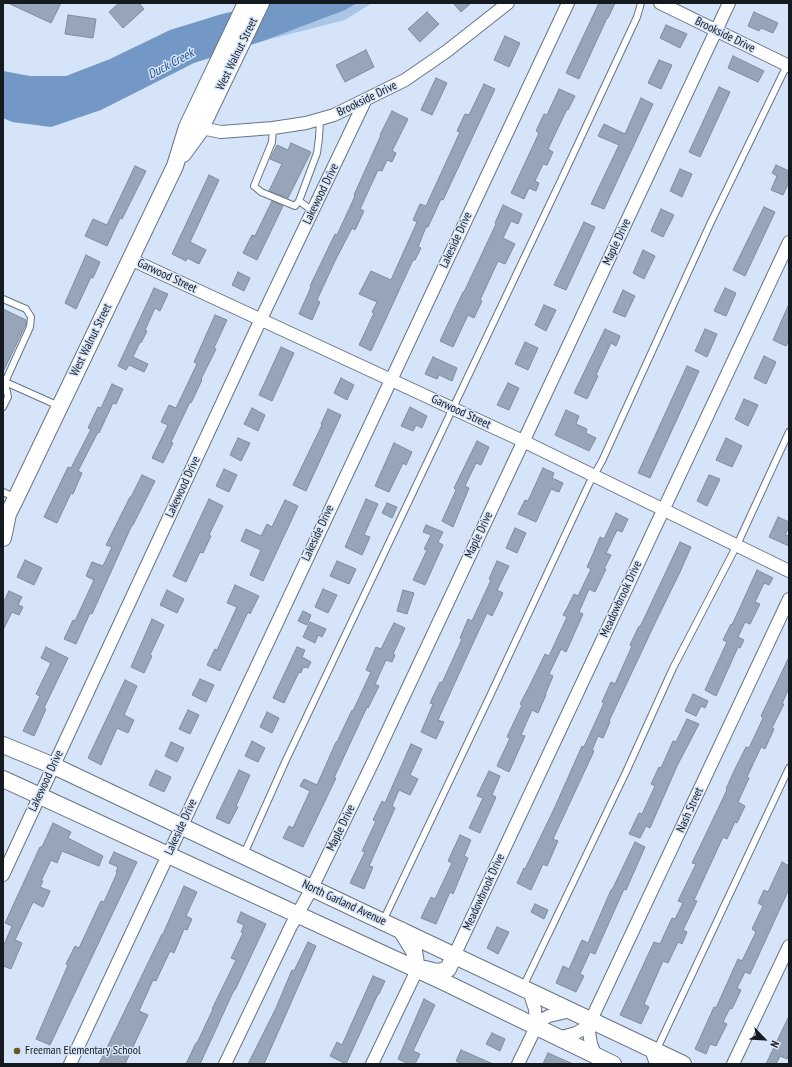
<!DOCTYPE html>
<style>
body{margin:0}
#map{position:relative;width:792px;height:1067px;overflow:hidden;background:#d5e4f8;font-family:"PT Sans Narrow",sans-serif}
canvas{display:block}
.frame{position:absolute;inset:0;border:4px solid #151a21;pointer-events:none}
.north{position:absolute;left:744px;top:1019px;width:40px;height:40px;-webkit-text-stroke:3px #d5e4f8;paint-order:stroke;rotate:115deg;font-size:11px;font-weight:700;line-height:16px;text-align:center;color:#151a21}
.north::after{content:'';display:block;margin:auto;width:14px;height:18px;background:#151a21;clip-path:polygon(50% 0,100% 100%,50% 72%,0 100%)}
</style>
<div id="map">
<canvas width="792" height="1067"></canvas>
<div class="frame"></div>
<div class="north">N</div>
</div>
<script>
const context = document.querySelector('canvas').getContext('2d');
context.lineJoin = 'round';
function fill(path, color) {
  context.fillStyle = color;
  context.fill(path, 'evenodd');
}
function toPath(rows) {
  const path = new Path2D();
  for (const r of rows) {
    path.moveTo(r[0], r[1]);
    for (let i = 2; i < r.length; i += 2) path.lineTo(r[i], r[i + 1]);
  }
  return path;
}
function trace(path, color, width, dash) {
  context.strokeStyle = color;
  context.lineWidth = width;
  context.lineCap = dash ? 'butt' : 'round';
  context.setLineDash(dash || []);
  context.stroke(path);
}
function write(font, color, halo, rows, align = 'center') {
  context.font = font + ' "PT Sans Narrow",sans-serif';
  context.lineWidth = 3;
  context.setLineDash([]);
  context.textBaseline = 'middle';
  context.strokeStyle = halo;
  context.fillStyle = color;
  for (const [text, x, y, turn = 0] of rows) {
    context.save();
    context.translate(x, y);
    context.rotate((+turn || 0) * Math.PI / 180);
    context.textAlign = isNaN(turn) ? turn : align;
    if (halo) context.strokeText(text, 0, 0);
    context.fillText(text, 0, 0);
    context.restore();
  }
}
const green = toPath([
 [272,3,372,3,345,20,251,44]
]);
const water = toPath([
 [271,3,357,3,345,10,263,41,194,63,101,110,51,127,12,122,3,118,3,71,30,76,66,76,110,59,170,30,222,14]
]);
const building = toPath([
 [8,3,61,3,51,23,8,3],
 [119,3,139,3,144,9,123,28,109,12,119,3],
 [453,3,471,3,461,12,453,3],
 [599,3,615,3,608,18,607,18,579,79,566,73,599,3],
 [427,12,439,24,420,42,408,29,427,12],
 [754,12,778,23,773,33,761,28,759,31,748,26,754,12],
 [68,15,96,19,93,38,65,34,68,15],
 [666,25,687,34,680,48,660,38,666,25],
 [505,36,520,43,509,67,494,60,505,36],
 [366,50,374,67,345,82,336,65,366,50],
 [733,56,764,71,758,82,728,68,733,56],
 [659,60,672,65,661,89,648,83,659,60],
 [436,78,447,83,432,115,421,110,436,78],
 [484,84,495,89,443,200,441,199,428,227,426,227,418,247,421,248,415,260,413,260,371,351,359,345,374,313,372,312,377,302,359,294,371,271,391,280,417,222,413,220,420,204,426,206,460,132,457,131,465,114,469,115,484,84],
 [719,87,730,92,700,157,689,152,719,87],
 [559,89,575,96,568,110,567,109,548,149,553,152,547,165,543,164,535,181,539,183,536,191,529,188,524,199,511,193,539,133,536,131,544,114,547,115,559,89],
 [641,98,653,104,604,209,591,204,619,145,598,136,604,124,625,134,641,98],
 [392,111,408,119,392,151,396,153,392,162,387,160,382,171,378,170,360,209,364,211,355,230,352,228,335,261,317,300,320,302,312,320,299,314,311,287,310,286,335,234,337,235,355,196,354,195,381,135,380,135,392,111],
 [291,143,311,152,288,198,269,191,282,164,270,159,277,145,288,150,291,143],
 [776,165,789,171,789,182,783,195,771,190,777,176,772,173,776,165],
 [135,166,146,171,122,219,120,218,107,246,85,236,93,219,107,225,135,166],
 [680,169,692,174,682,197,670,191,680,169],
 [209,175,219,180,190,242,206,250,199,264,187,258,186,261,172,254,209,175],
 [272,201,283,206,257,260,243,253,252,235,255,236,272,201],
 [503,205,522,214,518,224,511,221,503,238,515,244,505,264,498,261,480,300,482,301,474,318,468,315,453,347,440,341,463,292,464,292,496,224,495,223,503,205],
 [764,207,775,212,745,276,733,270,764,207],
 [661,209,674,215,663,237,651,231,661,209],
 [584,222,595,227,566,290,554,285,584,222],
 [643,250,655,256,644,279,633,273,643,250],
 [86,255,100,262,93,278,91,277,76,309,65,303,86,255],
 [238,272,250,278,244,291,232,285,238,272],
 [154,288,168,294,160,311,155,308,145,330,147,331,141,343,140,342,133,357,148,364,144,372,129,365,126,370,118,366,154,288],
 [725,288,736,293,726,316,714,311,725,288],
 [623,290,635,296,625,317,613,312,623,290],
 [789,304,789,340,786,346,773,340,789,304],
 [544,305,556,310,546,331,535,325,544,305],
 [3,309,26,320,26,324,3,372,3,309],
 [215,315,227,320,214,348,216,349,201,379,202,380,191,403,190,402,171,442,173,443,163,463,152,458,168,425,161,422,169,405,176,408,197,364,194,362,215,315],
 [605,329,620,336,616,346,611,343,596,375,598,376,587,399,574,393,605,329],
 [705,329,717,334,707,357,695,351,705,329],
 [525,342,538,348,528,370,515,364,525,342],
 [281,347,294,353,272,401,259,395,281,347],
 [764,356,776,362,766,384,754,378,764,356],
 [433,357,457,368,452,381,439,375,437,379,425,374,433,357],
 [687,366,699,371,650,478,638,473,687,366],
 [341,378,354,385,347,400,334,393,341,378],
 [508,383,519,388,509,410,497,405,508,383],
 [112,384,123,389,116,404,113,403,99,433,98,432,78,471,82,473,73,494,71,493,57,523,44,517,68,467,71,468,91,429,88,428,98,407,101,408,112,384],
 [744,399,758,405,748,426,735,419,744,399],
 [410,407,427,416,422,428,416,425,413,431,401,426,410,407],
 [252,408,265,415,258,431,244,424,252,408],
 [328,409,341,415,306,491,293,485,322,425,321,424,328,409],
 [566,410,579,416,576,424,587,429,586,433,596,438,589,451,555,435,566,410],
 [238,438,250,443,241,461,230,455,238,438],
 [726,438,742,446,732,467,716,460,726,438],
 [477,441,489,447,481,465,476,463,465,486,469,488,453,527,442,521,456,490,454,488,477,441],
 [394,443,412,452,406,465,403,463,389,492,375,486,394,443],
 [543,468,554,473,552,478,563,483,559,492,551,489,536,522,518,514,525,500,528,501,543,468],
 [224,469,237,475,229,492,216,486,224,469],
 [142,475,155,481,133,525,132,525,92,614,90,613,76,644,64,639,73,620,75,621,94,580,86,576,92,562,103,566,112,547,106,545,130,497,131,497,142,475],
 [709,475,720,479,707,506,697,501,709,475],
 [209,499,223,506,209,535,211,536,203,553,200,552,186,582,173,576,209,499],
 [366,499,378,504,364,535,370,537,362,555,345,547,366,499],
 [285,500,298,506,263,581,250,575,261,550,241,541,246,529,261,536,267,524,272,527,285,500],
 [387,503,397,507,392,518,382,513,387,503],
 [616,513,628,519,622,532,617,530,606,553,611,555,604,569,606,569,595,592,589,589,579,612,583,614,566,652,561,649,549,674,553,676,545,695,546,695,538,713,532,710,521,735,525,736,509,772,497,766,510,738,507,737,522,705,520,704,529,687,545,654,549,656,567,617,563,615,567,608,574,594,578,596,591,569,587,567,593,554,600,537,604,539,616,513],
 [778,517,789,522,789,527,785,535,789,536,789,546,769,537,778,517],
 [426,525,443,532,438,542,443,545,425,585,413,580,427,550,424,549,431,535,423,532,426,525],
 [515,528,526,533,517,553,506,548,515,528],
 [680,542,691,547,680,572,656,621,609,721,610,722,603,738,598,736,592,750,594,751,553,839,558,841,547,866,543,864,531,890,517,883,524,868,525,869,554,809,582,746,584,747,604,703,602,702,611,682,615,684,632,646,630,645,639,626,640,627,680,542],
 [25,560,42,568,34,585,17,577,25,560],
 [337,561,356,569,349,584,330,576,337,561],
 [497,561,509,566,497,590,503,593,492,616,487,613,468,654,438,720,444,722,436,739,421,732,433,704,430,703,440,682,442,683,462,639,460,638,468,619,472,621,491,580,489,579,497,561],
 [757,570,773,578,769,585,764,583,755,602,760,604,750,624,745,622,738,637,744,640,740,648,738,647,716,696,705,690,727,642,723,640,731,624,732,625,757,570],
 [235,585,259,596,250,614,248,612,220,671,207,665,215,649,217,650,237,607,227,603,235,585],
 [323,589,337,595,328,613,315,607,323,589],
 [167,590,184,599,177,613,160,605,167,590],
 [403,590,414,593,407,614,397,611,403,590],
 [9,591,22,597,18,605,23,607,19,615,12,612,3,630,3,603,9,591],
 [303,611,311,615,307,625,298,621,303,611],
 [152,619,164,625,150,655,152,656,144,673,131,667,152,619],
 [310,622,326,629,322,637,318,635,315,643,303,637,310,622],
 [394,623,405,628,393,654,395,655,392,662,386,660,375,684,379,686,368,708,367,707,334,778,336,778,303,847,283,838,289,826,293,828,310,791,300,786,304,779,317,785,336,742,337,742,352,710,353,711,371,672,366,670,376,647,381,649,394,623],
 [46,647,68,658,44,708,46,709,34,736,23,731,40,696,36,694,51,663,41,658,46,647],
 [297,647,305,650,302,657,311,662,308,668,303,667,301,673,299,672,284,703,273,698,297,647],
 [789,657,789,688,782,704,784,704,772,728,774,729,765,749,761,747,747,777,749,778,738,802,745,806,737,823,735,822,727,839,723,837,694,900,697,901,683,930,687,932,682,944,678,942,668,963,663,961,644,1004,649,1007,641,1024,620,1015,654,942,660,944,672,918,675,919,683,903,678,901,696,864,692,863,727,790,726,789,734,771,746,747,749,748,763,718,761,716,789,657],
 [200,679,214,685,206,702,192,695,200,679],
 [125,680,137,686,124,715,134,720,128,733,117,728,101,765,88,758,125,680],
 [693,694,708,701,705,708,701,706,696,716,685,711,693,694],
 [188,710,199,715,190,734,179,729,188,710],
 [267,712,279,718,272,733,260,727,267,712],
 [687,719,699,724,677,766,650,828,646,826,640,838,629,834,639,813,642,814,655,786,651,784,659,767,661,768,673,741,676,742,687,719],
 [252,741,265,748,258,762,245,756,252,741],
 [171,742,184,748,177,762,165,756,171,742],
 [411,744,422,749,410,775,418,779,410,795,399,790,392,806,395,808,369,866,373,867,364,889,350,883,365,852,362,851,376,821,373,820,382,801,385,803,411,744],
 [156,770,171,777,164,792,149,785,156,770],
 [239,770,250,775,236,806,238,807,229,824,216,818,239,770],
 [489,771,500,776,492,795,496,797,480,833,469,828,483,798,477,796,489,771],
 [53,823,71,832,68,838,103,856,99,866,62,851,57,863,51,860,41,881,43,881,40,887,50,891,43,907,33,902,15,940,22,943,11,969,3,966,3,947,12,926,5,923,40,847,42,847,53,823],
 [460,835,471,840,464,856,468,858,453,894,450,892,436,924,421,918,431,897,435,899,452,863,448,861,460,835],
 [635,842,645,847,626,890,624,889,595,954,590,952,580,974,584,976,576,992,556,983,563,966,569,969,582,940,588,943,611,890,612,890,635,842],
 [114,852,137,862,50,1045,36,1039,68,965,66,964,75,946,79,948,101,901,104,902,117,873,116,872,118,867,109,863,114,852],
 [782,862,789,866,789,889,750,974,745,972,737,988,741,990,732,1009,730,1008,723,1022,727,1024,716,1046,710,1044,706,1054,695,1049,714,1007,716,1008,738,959,742,961,756,932,752,929,763,906,758,903,764,890,768,892,782,862],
 [184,886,197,892,186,916,192,919,187,930,184,929,174,953,170,951,156,981,153,980,139,1011,148,1015,140,1032,125,1064,99,1064,162,934,163,934,184,886],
 [535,904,548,910,544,919,531,912,535,904],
 [241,912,266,924,235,990,234,990,200,1064,186,1064,196,1043,197,1043,213,1009,212,1009,236,960,231,958,243,933,241,932,244,925,237,922,241,912],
 [497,927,509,932,498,954,487,948,497,927],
 [308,942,316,946,264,1064,248,1064,276,1008,292,970,294,971,308,942],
 [373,976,385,981,379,994,378,994,346,1064,330,1056,337,1042,342,1045,373,976],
 [424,999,435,1005,413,1051,420,1054,415,1064,409,1064,398,1059,424,999],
 [789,1016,789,1054,787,1059,780,1056,776,1064,766,1064,789,1016],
 [492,1033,505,1039,500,1051,486,1044,492,1033],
 [461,1050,493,1064,462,1064,456,1061,461,1050],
 [548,1053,573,1064,543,1064,548,1053]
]);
const service = toPath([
 [273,128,272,142,254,186,261,192,295,206,299,201],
 [313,211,299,201,317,153,319,138,320,119],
 [3,299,26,309,31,317,30,327,5,382,8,397,3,407],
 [3,381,59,406],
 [3,492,16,498],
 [244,854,286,760,562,178,637,17,641,3],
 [383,921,489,698,589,484,602,461,711,222,787,65],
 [523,987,626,772,673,668,737,545,789,432],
 [656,1051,789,768]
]);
const minor = toPath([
 [660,3,789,66],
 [201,128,221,132,273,128,306,123,334,115,405,80,447,51,508,3],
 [130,259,523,441,789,571],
 [3,875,261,319,365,101],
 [454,956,789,242],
 [529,991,535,1009,536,1027],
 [591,1020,589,1032,591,1044,596,1056],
 [558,1038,576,1033,583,1029,591,1020,789,599],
 [651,1049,656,1064],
 [70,1064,568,3],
 [225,1064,291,926,312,888,373,762,729,3],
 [372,1064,417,970],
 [518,1064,536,1027,541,1020,549,1016,571,1011],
 [733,1064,789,946]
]);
const secondary = toPath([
 [183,154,199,132,261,3],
 [3,520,8,514,16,498,175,166,187,127,246,3],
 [3,538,8,514],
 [3,745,54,766,683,1064],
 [3,779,442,981,613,1064],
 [401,930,414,951,417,970],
 [425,969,437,972,443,971,448,969,454,956]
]);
const markers = [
 [17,1051,4,"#6c5525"]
];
const streetNames = [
 ["Brookside Drive",725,35,26],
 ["West Walnut Street",237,54,-64],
 ["Brookside Drive",367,99,-26],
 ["Lakewood Drive",321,194,-64],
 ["Lakeside Drive",456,240,-65],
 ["Maple Drive",617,242,-65],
 ["Garwood Street",167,276,25],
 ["West Walnut Street",91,340,-64],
 ["Garwood Street",461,412,25],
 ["Lakewood Drive",183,487,-65],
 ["Lakeside Drive",318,533,-65],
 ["Maple Drive",479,535,-65],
 ["Meadowbrook Drive",621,599,-65],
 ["Lakewood Drive",46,781,-65],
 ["Nash Street",690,810,-65],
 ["Lakeside Drive",181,827,-65],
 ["Maple Drive",341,828,-64],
 ["Meadowbrook Drive",484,892,-65],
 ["North Garland Avenue",344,903,25]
];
const poiNames = [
 ["Freeman Elementary School",25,1051]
];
const waterNames = [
 ["Duck Creek",171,64,-28]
];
fill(green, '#abc5e6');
fill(water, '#7398c6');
fill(building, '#96a5b7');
trace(building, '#7e8c9e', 1);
trace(service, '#667485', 8);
trace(minor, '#667485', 14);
trace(secondary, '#667485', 18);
trace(service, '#fff', 6);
trace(minor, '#fff', 12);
trace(secondary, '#fff', 16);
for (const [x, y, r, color] of markers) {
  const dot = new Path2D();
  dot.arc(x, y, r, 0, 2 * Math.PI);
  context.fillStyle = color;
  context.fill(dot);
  trace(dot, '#d5e4f8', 1.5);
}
write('12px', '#151a21', '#d5e4f8', streetNames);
write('12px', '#151a21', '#d5e4f8', poiNames, 'left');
write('italic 13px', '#23558f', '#d5e4f8', waterNames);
</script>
